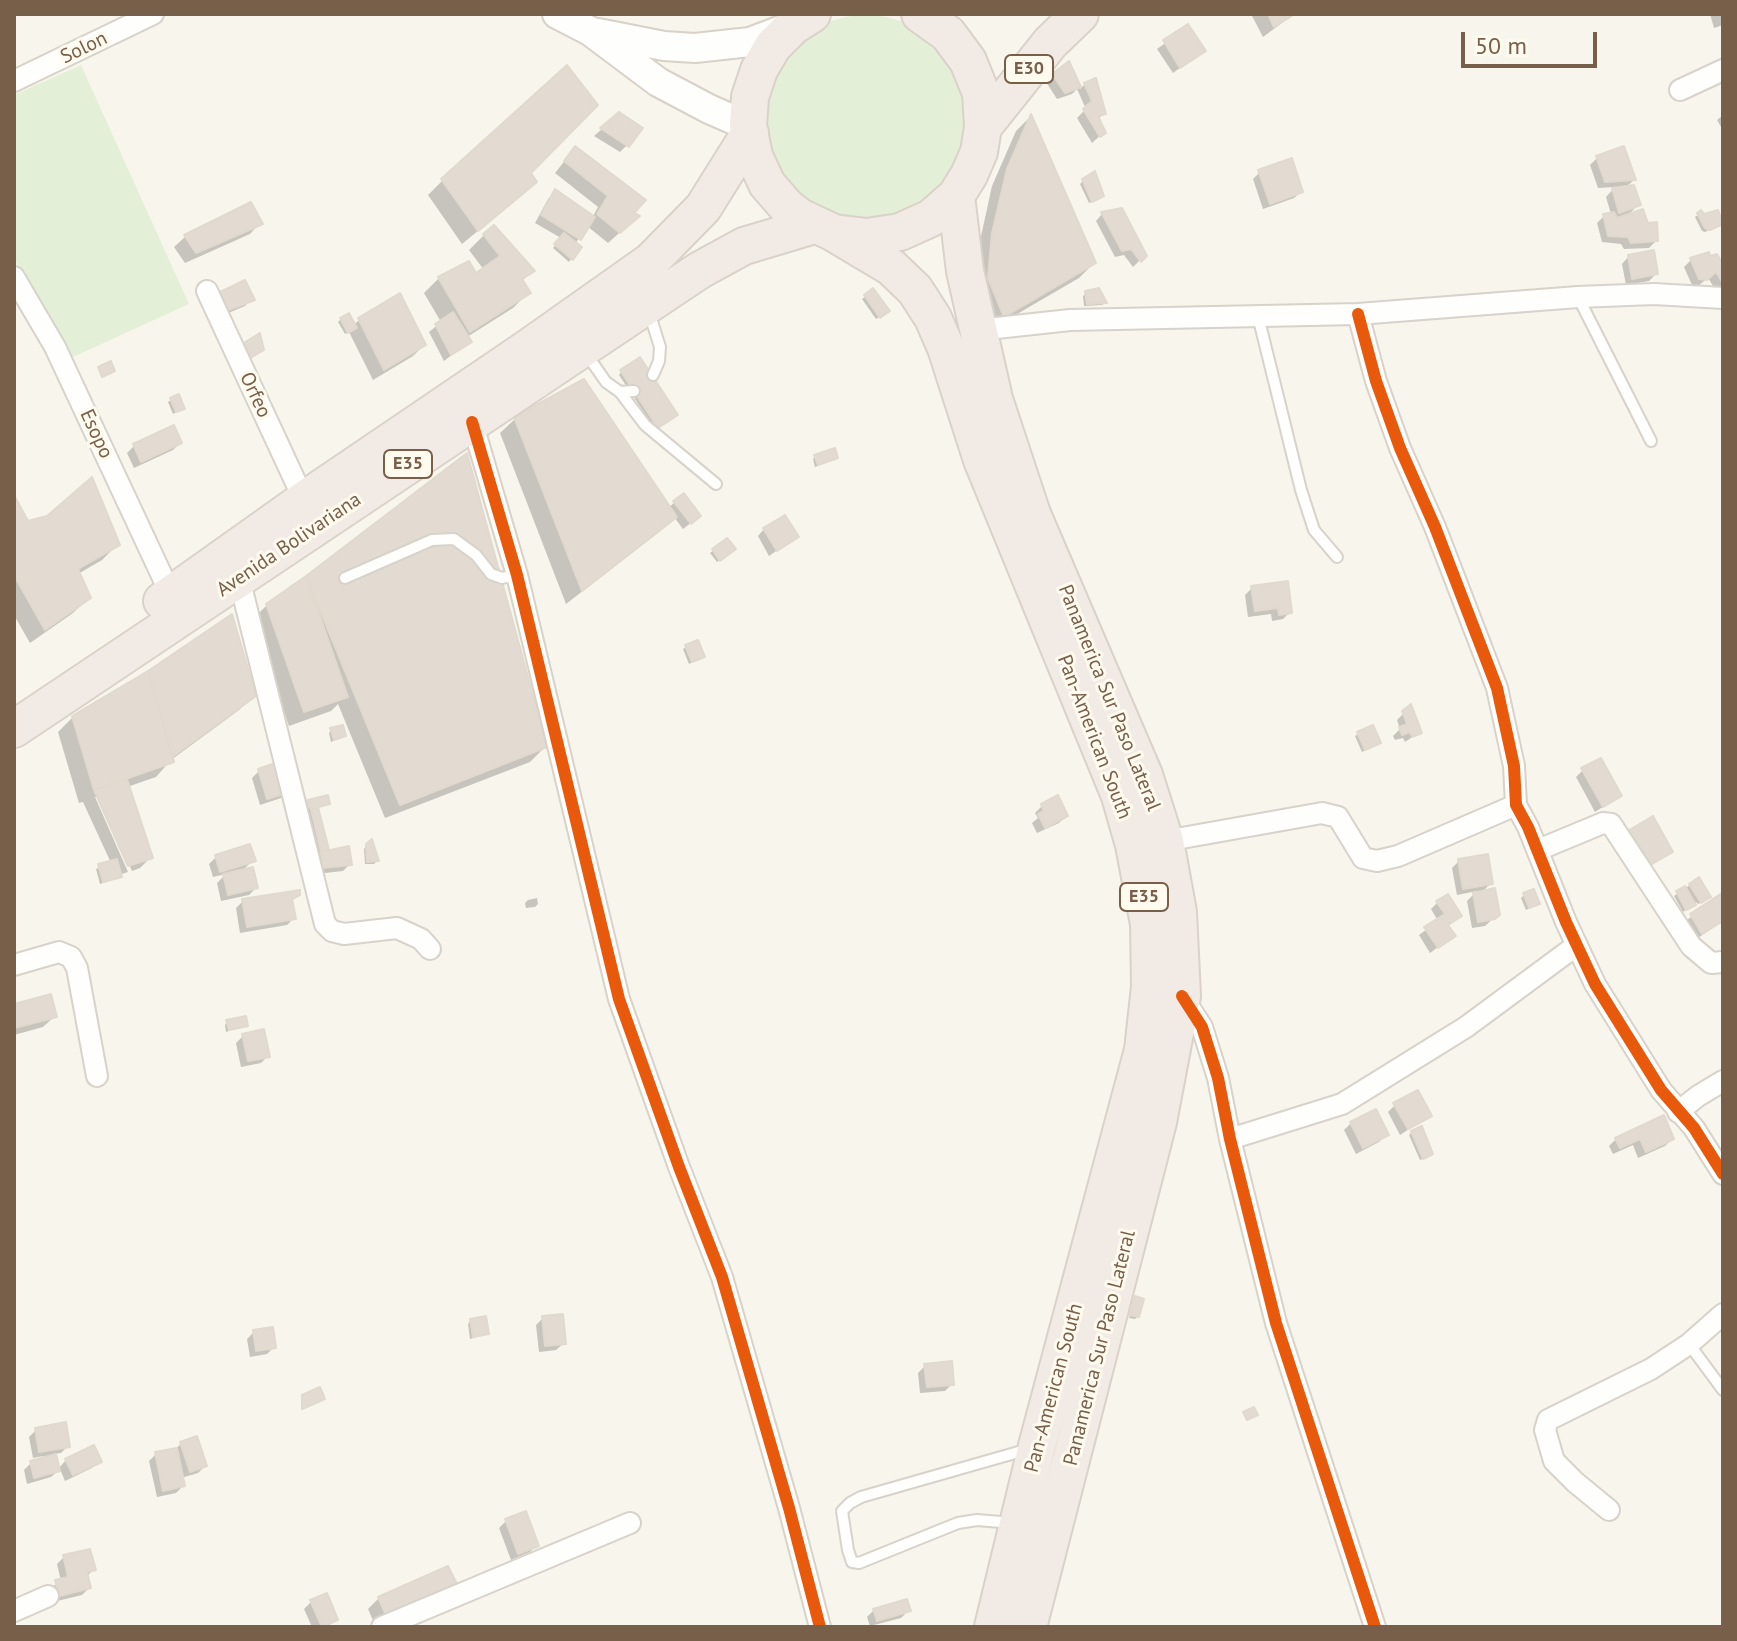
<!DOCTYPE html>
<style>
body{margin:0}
#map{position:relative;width:1737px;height:1641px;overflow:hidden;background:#f8f5ec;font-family:"PT Sans",sans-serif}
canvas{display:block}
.frame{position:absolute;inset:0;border:16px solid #785f4a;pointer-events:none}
.scale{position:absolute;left:1461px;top:32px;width:136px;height:36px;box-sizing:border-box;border:4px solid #785f4a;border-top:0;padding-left:10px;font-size:24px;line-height:28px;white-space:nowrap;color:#785f4a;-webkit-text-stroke:6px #fffaee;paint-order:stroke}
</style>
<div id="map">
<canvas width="1737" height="1641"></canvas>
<div class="frame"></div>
<div class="scale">50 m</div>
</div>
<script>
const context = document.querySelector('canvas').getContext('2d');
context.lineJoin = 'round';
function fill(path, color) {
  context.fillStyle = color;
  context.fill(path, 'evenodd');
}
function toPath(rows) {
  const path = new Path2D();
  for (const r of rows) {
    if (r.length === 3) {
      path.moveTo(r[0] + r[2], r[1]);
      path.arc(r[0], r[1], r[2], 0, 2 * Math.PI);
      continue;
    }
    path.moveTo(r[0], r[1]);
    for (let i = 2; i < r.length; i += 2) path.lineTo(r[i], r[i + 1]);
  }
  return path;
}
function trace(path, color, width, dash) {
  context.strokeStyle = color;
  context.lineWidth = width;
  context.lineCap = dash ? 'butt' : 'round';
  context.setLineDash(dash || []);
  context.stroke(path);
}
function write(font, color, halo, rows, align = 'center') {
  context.font = font + ' "PT Sans",sans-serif';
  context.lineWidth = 6;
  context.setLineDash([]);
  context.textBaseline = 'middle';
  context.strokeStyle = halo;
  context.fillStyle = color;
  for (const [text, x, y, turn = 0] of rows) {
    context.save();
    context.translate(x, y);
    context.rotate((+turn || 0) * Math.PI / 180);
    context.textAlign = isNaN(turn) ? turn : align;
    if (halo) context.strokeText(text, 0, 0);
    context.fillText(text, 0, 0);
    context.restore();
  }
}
const green = toPath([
 [866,118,103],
 [81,65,189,304,62,362,14,257,14,95]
]);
const shadow = toPath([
 [1251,14,1294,14,1263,37],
 [1710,14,1723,14,1723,25,1714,28],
 [1188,27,1203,51,1173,73,1157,49],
 [1068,64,1080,89,1085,84,1104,113,1097,120,1103,133,1092,143,1077,118,1086,109,1077,89,1072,94,1057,99,1046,82],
 [619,114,627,145,620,152,594,136],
 [1723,115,1723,126,1721,127,1717,120],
 [1030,117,1094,263,1079,278,988,331,978,250,992,186,1016,131],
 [575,148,630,213,626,227,608,243,587,226,575,244,580,247,569,262,553,248,561,238,535,223,548,199,555,192,592,218,598,207,555,173],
 [1597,158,1634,180,1625,188,1638,205,1626,217,1656,241,1649,248,1624,249,1621,244,1602,242,1597,223,1604,216,1611,214,1606,197,1615,187,1598,188,1590,165],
 [1260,172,1301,192,1294,198,1263,209,1253,179],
 [529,173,519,197,462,244,428,195,443,180],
 [1083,181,1098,199,1089,203,1080,184],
 [1701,213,1722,223,1705,232,1702,231,1695,217],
 [1102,214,1144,256,1133,267,1124,255,1115,257,1096,221],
 [260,223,250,234,185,263,174,247,185,237],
 [484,235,532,271,521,282,528,293,513,308,467,337,469,342,444,361,429,332,441,322,424,293,439,278,476,275,484,270,469,250],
 [1707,254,1723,269,1723,285,1715,289,1708,278,1698,286,1692,285,1684,267,1691,260],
 [1629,256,1656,274,1649,281,1626,285,1622,264],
 [244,283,252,299,245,306,216,318],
 [1086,293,1105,303,1102,305,1084,306,1083,296],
 [865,297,884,314,876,319,862,299],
 [341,319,354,325,359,320,424,345,413,356,373,380,349,332,345,334,338,322],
 [621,372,673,417,655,429,619,375],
 [171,400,183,408,173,414,168,402],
 [516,418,668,508,675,502,692,522,683,529,674,517,659,532,566,604,500,433],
 [180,443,173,450,134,468,127,453,134,446],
 [816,456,836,458,815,467,813,459],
 [14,499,27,523,117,545,102,560,78,574,88,598,73,613,30,643,14,615],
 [764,529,796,537,769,556,758,536],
 [727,540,730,552,717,562,710,553],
 [307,578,545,747,530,762,385,818,338,704,331,711,289,726,252,620,267,605],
 [1252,588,1290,612,1283,619,1272,621,1271,614,1248,617,1245,595],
 [686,647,702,657,689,664,683,649],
 [254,695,239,710,171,760,156,777,127,787,151,857,140,868,132,871,99,797,95,797,128,872,119,875,116,879,100,884,96,869,111,863,83,802,79,803,58,732,73,717],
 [1410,707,1420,732,1405,742,1403,738,1395,740,1393,736,1400,729,1397,720],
 [331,730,344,736,331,742,329,733],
 [1358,734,1376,745,1362,752,1355,736],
 [1583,770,1620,796,1595,812,1576,777],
 [259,771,288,791,281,798,260,805,252,778],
 [326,798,327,803,317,808,326,849,322,853,350,864,343,871,316,874,315,861,319,856,308,812,302,805],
 [1042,806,1066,816,1059,823,1037,833,1032,823,1038,818,1035,813],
 [367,845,377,861,374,864,365,864,364,849],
 [216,857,253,860,242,871,256,888,249,895,221,901,217,883,226,874,213,877,209,864],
 [1459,861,1491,883,1481,893,1498,914,1485,926,1472,928,1467,901,1477,891,1457,895,1452,868],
 [1690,885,1706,899,1698,904,1696,902,1683,912,1674,896],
 [298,894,291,902,294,918,287,925,240,933,236,908,243,901],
 [1524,895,1538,904,1526,910,1521,898],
 [1721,896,1723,921,1695,940,1684,922],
 [537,898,538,904,535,907,526,908,525,903,528,900],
 [1438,902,1460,916,1447,926,1453,936,1430,953,1419,935,1438,921,1431,909],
 [14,1006,55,1016,43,1027,14,1035],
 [227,1022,246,1025,226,1032,225,1025],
 [243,1036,268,1056,261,1063,241,1067,236,1043],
 [1395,1105,1429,1116,1400,1135,1388,1112],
 [1351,1123,1386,1135,1379,1142,1356,1154,1344,1130],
 [1412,1132,1431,1154,1428,1157,1420,1160,1409,1135],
 [1616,1139,1672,1139,1665,1146,1638,1158,1633,1145,1613,1154,1609,1146],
 [1135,1298,1138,1316,1135,1319,1129,1318],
 [543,1318,564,1343,556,1350,539,1352,536,1325],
 [470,1321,487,1334,470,1339,468,1324],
 [254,1332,274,1347,267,1354,250,1357,247,1339],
 [925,1366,952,1384,945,1391,920,1393,918,1373],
 [36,1430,68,1446,61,1453,54,1454,58,1469,66,1460,99,1461,92,1468,65,1481,60,1469,51,1477,27,1484,24,1470,31,1463,44,1459,43,1456,33,1458,29,1437],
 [181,1444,205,1466,198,1473,181,1478,183,1486,176,1493,157,1497,149,1461,156,1454,174,1450],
 [506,1521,537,1545,530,1552,511,1560,499,1528],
 [64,1557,93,1570,86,1577,89,1588,82,1595,53,1602,49,1589,61,1581,57,1564],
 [454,1584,443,1595,375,1625,368,1609,379,1598],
 [311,1602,336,1619,327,1627,312,1627,304,1609],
 [874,1610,908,1611,901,1618,870,1626,867,1617]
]);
const building = toPath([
 [1268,14,1295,14,1274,27,1268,14],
 [1188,24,1206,51,1180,68,1163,40,1188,24],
 [1069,61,1081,87,1065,93,1052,74,1069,61],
 [567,65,598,105,531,173,537,182,478,231,441,179,567,65],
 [1096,78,1106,114,1098,116,1106,133,1100,137,1083,109,1092,101,1084,83,1096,78],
 [619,112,643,128,629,147,600,128,619,112],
 [1031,114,1096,263,1004,317,988,278,992,233,1007,169,1031,114],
 [575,146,646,200,634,213,640,216,620,233,597,214,608,196,564,161,575,146],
 [1624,146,1636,180,1605,182,1596,156,1624,146],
 [1292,158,1303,192,1270,204,1258,170,1292,158],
 [1095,171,1104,196,1092,202,1082,179,1095,171],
 [1634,185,1641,205,1619,213,1612,188,1634,185],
 [555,189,595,217,581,240,541,215,555,189],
 [251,202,263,224,196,253,184,235,251,202],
 [1122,208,1147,256,1141,262,1131,249,1122,251,1101,212,1122,208],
 [1643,209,1648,223,1657,222,1658,241,1631,243,1628,237,1608,236,1603,214,1614,212,1617,218,1643,209],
 [1701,210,1704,214,1718,210,1723,224,1710,230,1705,228,1697,213,1701,210],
 [494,225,535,271,522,279,531,293,470,332,438,277,469,261,476,273,500,256,483,234,494,225],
 [564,233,582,247,573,260,554,244,564,233],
 [1654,250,1658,274,1632,279,1628,255,1654,250],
 [1709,252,1710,256,1717,254,1723,265,1723,283,1716,272,1707,280,1699,279,1690,258,1709,252],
 [245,280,255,300,223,312,216,294,245,280],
 [873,288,890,311,880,318,864,295,873,288],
 [1099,288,1107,303,1087,304,1085,291,1099,288],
 [400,293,426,345,384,370,358,318,400,293],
 [453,312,472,342,451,355,435,324,453,312],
 [349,313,357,328,348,333,340,318,349,313],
 [260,333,264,350,245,361,237,347,260,333],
 [640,357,678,415,658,428,620,370,640,357],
 [111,361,115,371,102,377,98,367,111,361],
 [584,379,677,517,582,591,514,417,584,379],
 [179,394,185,409,176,412,170,398,179,394],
 [174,425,182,443,141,462,133,444,174,425],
 [835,448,838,458,818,465,814,455,835,448],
 [467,453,547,747,400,805,306,576,467,453],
 [92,477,120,545,78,569,91,598,45,630,14,575,14,495,28,521,47,516,92,477],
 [684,493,701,516,691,524,673,501,684,493],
 [785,515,799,537,777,551,763,528,785,515],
 [727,538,736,549,720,561,712,549,727,538],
 [306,576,348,697,304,712,266,604,306,576],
 [1288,581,1292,613,1279,615,1278,608,1255,611,1251,586,1288,581],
 [232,614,256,696,172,757,148,671,232,614],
 [698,640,705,657,692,662,685,645,698,640],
 [148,671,174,762,94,790,72,716,148,671],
 [1411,704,1422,733,1412,737,1410,732,1402,735,1399,727,1407,724,1402,711,1411,704],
 [343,725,346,736,334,740,330,728,343,725],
 [1373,725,1381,743,1365,750,1357,732,1373,725],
 [1601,758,1622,796,1603,807,1581,768,1601,758],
 [281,761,290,792,267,799,258,769,281,761],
 [127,779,153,858,128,866,94,790,127,779],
 [328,795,330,804,311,809,304,801,328,795],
 [1058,795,1068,816,1045,828,1038,814,1044,811,1041,804,1058,795],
 [318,807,329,850,321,852,311,809,318,807],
 [1653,816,1673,852,1647,867,1626,832,1653,816],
 [372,839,379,861,367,862,366,844,372,839],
 [250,844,256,861,220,872,215,855,250,844],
 [349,846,352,865,322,868,321,852,349,846],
 [1488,854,1493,884,1463,889,1458,859,1488,854],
 [117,859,122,877,103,882,98,864,117,859],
 [253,867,258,888,228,895,223,874,253,867],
 [1699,877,1711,897,1701,903,1689,884,1699,877],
 [1685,886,1696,905,1686,910,1676,891,1685,886],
 [1495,888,1500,915,1495,919,1478,922,1473,893,1495,888],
 [1534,889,1540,904,1529,908,1523,893,1534,889],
 [300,890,300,895,292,899,296,919,247,927,242,899,300,890],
 [1722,893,1723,921,1702,934,1690,914,1722,893],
 [1448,894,1462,916,1448,925,1456,936,1438,948,1424,927,1445,914,1436,901,1448,894],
 [51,994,57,1017,14,1028,14,1004,51,994],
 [246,1016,248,1026,229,1030,226,1020,246,1016],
 [264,1029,270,1057,248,1061,242,1034,264,1029],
 [1418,1090,1432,1116,1408,1129,1393,1103,1418,1090],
 [1376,1109,1389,1135,1363,1148,1350,1122,1376,1109],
 [1664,1115,1674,1139,1646,1152,1640,1139,1620,1148,1615,1138,1664,1115],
 [1422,1126,1433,1154,1423,1159,1411,1131,1422,1126],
 [1135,1296,1144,1299,1139,1317,1130,1315,1135,1296],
 [563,1314,566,1344,545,1346,542,1316,563,1314],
 [486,1316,489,1334,473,1337,470,1319,486,1316],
 [273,1327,276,1348,256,1351,253,1330,273,1327],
 [952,1361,954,1385,927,1387,924,1364,952,1361],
 [320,1387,325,1399,302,1409,302,1395,320,1387],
 [1254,1407,1258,1415,1247,1420,1243,1412,1254,1407],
 [66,1422,70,1447,39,1452,35,1428,66,1422],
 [197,1436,207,1466,190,1472,180,1442,197,1436],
 [94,1445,102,1462,73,1475,65,1459,94,1445],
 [177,1448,185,1486,163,1491,155,1452,177,1448],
 [56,1454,60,1471,34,1478,30,1461,56,1454],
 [526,1511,539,1546,518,1554,505,1519,526,1511],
 [90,1549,96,1570,87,1572,91,1588,59,1596,55,1580,68,1577,63,1555,90,1549],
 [448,1566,457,1584,386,1615,378,1597,448,1566],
 [327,1593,338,1620,322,1627,310,1600,327,1593],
 [907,1599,911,1611,877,1621,873,1609,907,1599]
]);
const lane = toPath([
 [1578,297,1651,441],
 [649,312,660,347,659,361,653,375],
 [1258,316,1301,490,1314,530,1337,557],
 [585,352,606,382,620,392,634,391],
 [620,392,645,425,716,484],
 [345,578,432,540,454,539,476,555,491,574,502,578,517,575],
 [1689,1344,1723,1390],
 [1013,1523,977,1520,958,1523,859,1563,852,1562,848,1550,842,1511,850,1503,861,1497,1029,1449]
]);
const street = toPath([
 [14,81,153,14],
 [1680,90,1723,70],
 [14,277,55,347,171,595],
 [207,291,304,500],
 [1358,314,1376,381,1400,448,1435,527,1497,688,1514,766,1516,805,1528,827,1566,922,1595,984,1661,1090,1694,1128,1723,1174],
 [978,330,1070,320,1358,314,1578,297,1654,294,1723,298],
 [472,422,517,575,619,999,679,1167,722,1277,789,1508,820,1627],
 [239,578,325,924,332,931,344,934,397,928,421,939,430,949],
 [1165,841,1322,813,1338,817,1363,858,1377,861,1398,856,1516,805],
 [1538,850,1603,823,1611,824,1691,946,1711,963,1723,962],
 [14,965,59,952,71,957,77,968,97,1076],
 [1182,996,1202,1027,1218,1078,1230,1139,1276,1323,1375,1627],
 [1678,1112,1698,1096,1723,1081],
 [1230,1139,1342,1104,1466,1027,1577,945],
 [1609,1510,1575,1482,1554,1461,1545,1430,1548,1420,1651,1369,1689,1344,1723,1314],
 [14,1611,48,1596],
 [382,1627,630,1523]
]);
const secondary = toPath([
 [557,14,590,31,658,82,709,109,748,126],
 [598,33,664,46,695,48,750,42,792,26]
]);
const highway = toPath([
 [812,14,793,26,773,46,759,70,750,97,748,126,754,156,767,184,787,207,800,217,834,233,867,237,900,232,931,218,956,196,969,175,979,152,983,127,981,93,968,61,948,34,920,14],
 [983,127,1050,43,1080,14],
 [956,196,965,271,994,399,1032,514,1144,775,1165,841,1178,912,1182,996,1158,1122,1028,1627],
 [834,233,891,267,915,290,933,318,946,348,982,460,1120,796,1134,845,1149,924,1150,987,1143,1050,1037,1446,993,1627],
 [162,601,304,500,528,348,651,261,703,208,750,133],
 [14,729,700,270,744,246,814,225]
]);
const cycleway = toPath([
 [1358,314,1376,381,1400,448,1435,527,1497,688,1514,766,1516,805,1528,827,1566,922,1595,984,1661,1090,1694,1128,1723,1174],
 [472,422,517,575,619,999,679,1167,722,1277,789,1508,820,1627],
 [1182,996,1202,1027,1218,1078,1230,1139,1276,1323,1375,1627]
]);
const shields = [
 [1029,69,48],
 [408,464,48],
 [1144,897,48]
];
const shieldNames = [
 ["E30",1029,69],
 ["E35",408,464],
 ["E35",1144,897]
];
const streetNames = [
 ["Solon",84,48,-26],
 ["Orfeo",255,395,65],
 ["Esopo",96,434,65],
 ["Avenida Bolivariana",289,545,-34],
 ["Panamerica Sur Paso Lateral",1109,698,68],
 ["Pan-American South",1094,737,69],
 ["Panamerica Sur Paso Lateral",1100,1348,-76],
 ["Pan-American South",1054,1388,-75]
];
fill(green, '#e3f0d7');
fill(shadow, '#0003');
fill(building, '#e3dbd1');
trace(building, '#e1d9ce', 2);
trace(lane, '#d7d2ca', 14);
trace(street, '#d7d2ca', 24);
trace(secondary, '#d8d1c8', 32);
trace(highway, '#dad2c9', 40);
trace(lane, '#fefefc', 10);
trace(street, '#fefefc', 20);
trace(secondary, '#fefefc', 28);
trace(highway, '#f2ebe5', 36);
trace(cycleway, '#e8590c', 12);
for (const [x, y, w] of shields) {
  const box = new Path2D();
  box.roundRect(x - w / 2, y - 14, w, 28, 6);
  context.fillStyle = '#fffaee';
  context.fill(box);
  trace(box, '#785f4a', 2);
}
write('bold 18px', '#785f4a', null, shieldNames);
write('20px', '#785f4a', '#fffaee', streetNames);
</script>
